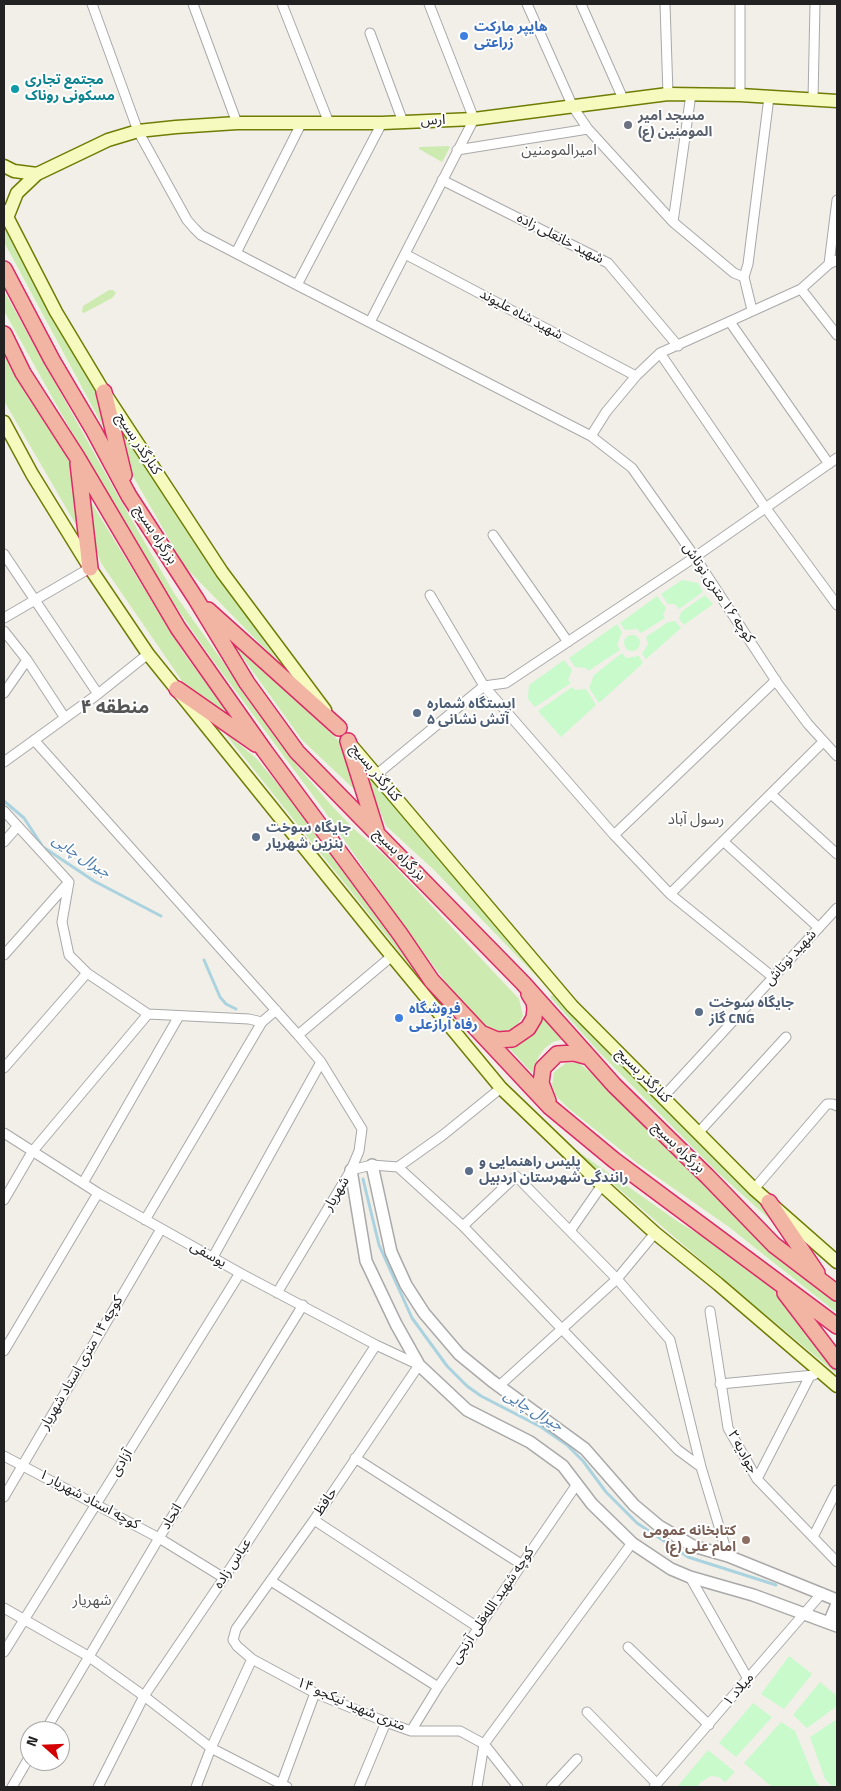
<!DOCTYPE html>
<meta charset="utf-8">
<style>
body{margin:0}
#map{position:relative;width:841px;height:1791px;overflow:hidden;background:#f2efe9;font-family:"Titillium Web",sans-serif}
canvas{display:block}
.frame{position:absolute;inset:0;border:5px solid #222;pointer-events:none}
.north{position:absolute;left:20px;top:1721px;width:50px;height:50px;box-sizing:border-box;background:#fff;border:1px solid #a7a7a7;border-radius:50%;rotate:290deg;font-size:14px;font-weight:700;line-height:20px;text-align:center;color:#222}
.north::after{content:'';display:block;margin:auto;width:18px;height:22px;background:#d40000;clip-path:polygon(50% 0,100% 100%,50% 72%,0 100%)}
</style>
<div id="map">
<canvas width="841" height="1791"></canvas>
<div class="frame"></div>
<div class="north">N</div>
</div>
<script>
const context = document.querySelector('canvas').getContext('2d');
context.lineJoin = 'round';
function fill(path, color) {
  context.fillStyle = color;
  context.fill(path, 'evenodd');
}
function toPath(rows) {
  const path = new Path2D();
  for (const r of rows) {
    if (r.length === 3) {
      path.moveTo(r[0] + r[2], r[1]);
      path.arc(r[0], r[1], r[2], 0, 2 * Math.PI);
      continue;
    }
    path.moveTo(r[0], r[1]);
    for (let i = 2; i < r.length; i += 2) path.lineTo(r[i], r[i + 1]);
  }
  return path;
}
function trace(path, color, width, dash) {
  context.strokeStyle = color;
  context.lineWidth = width;
  context.lineCap = dash ? 'butt' : 'round';
  context.setLineDash(dash || []);
  context.stroke(path);
}
function write(font, color, halo, rows, align = 'center') {
  context.font = font + ' "Titillium Web","Noto Sans Arabic",sans-serif';
  context.lineWidth = 4;
  context.setLineDash([]);
  context.textBaseline = 'middle';
  context.strokeStyle = halo;
  context.fillStyle = color;
  for (const [text, x, y, turn = 0] of rows) {
    context.save();
    context.translate(x, y);
    context.rotate((+turn || 0) * Math.PI / 180);
    context.textAlign = isNaN(turn) ? turn : align;
    if (halo) context.strokeText(text, 0, 0);
    context.fillText(text, 0, 0);
    context.restore();
  }
}
const grass = toPath([
 [448,146,450,147,442,162,419,149,419,147],
 [4,223,63,334,99,393,107,434,4,242],
 [109,290,113,290,116,293,112,298,84,313,82,312,83,306],
 [4,291,118,496,174,593,294,762,331,805,353,828,386,857,519,999,523,1016,518,1024,510,1030,501,1033,490,1031,477,1020,447,984,396,915,323,809,211,658,168,595,108,497,4,311],
 [4,353,30,391,60,442,69,461,79,530,4,401],
 [122,429,180,520,279,663,185,567,134,478],
 [91,502,183,652,233,720,191,694,101,563,92,539],
 [223,630,341,743,356,791,302,740],
 [223,731,256,758,303,814,456,1023],
 [361,764,543,983,434,870,386,826],
 [555,994,765,1206,786,1234,716,1171,598,1051,550,997],
 [540,1012,564,1039,553,1042,544,1049,539,1056,532,1073,509,1048,518,1042],
 [566,1063,579,1063,605,1084,782,1258,837,1302,837,1313,729,1227,637,1163,568,1108,556,1096,552,1085,554,1072],
 [566,1143,680,1223,746,1262,783,1299,837,1371,837,1374,725,1281]
]);
const park = toPath([
 [682,580,698,583,703,592,679,609,675,604,668,604,661,594],
 [705,595,713,604,684,625,679,619,681,612],
 [657,596,666,608,663,615,665,618,641,633,637,629,625,630,620,623],
 [675,621,681,628,646,659,642,654,648,644,646,637,668,622],
 [617,624,622,632,617,645,620,650,588,671,586,668,575,667,569,658],
 [632,643,8],
 [622,653,626,658,639,656,643,663,599,703,589,688,594,675],
 [564,660,572,670,568,680,571,683,535,707,528,699,529,685],
 [572,687,575,690,586,689,596,705,561,737,538,711],
 [789,1656,812,1674,784,1709,761,1694],
 [820,1682,837,1696,837,1706,807,1728,793,1715],
 [753,1703,772,1717,736,1757,719,1743],
 [837,1719,837,1787,833,1787,825,1779,810,1737],
 [781,1722,795,1731,815,1780,820,1787,772,1787,744,1763],
 [708,1750,735,1772,725,1782,719,1777,711,1776,701,1782,697,1787,677,1787]
]);
const stream = toPath([
 [4,801,24,818,43,847,94,881,161,916],
 [204,960,220,997,226,1004,236,1009],
 [363,1179,379,1245,412,1318,447,1366,467,1386,481,1396,541,1427,567,1445,583,1461,606,1492,637,1523,688,1557,776,1585]
]);
const minor = toPath([
 [92,4,138,131,187,220,194,228,201,235,297,285,591,436,606,412,636,376,660,353,801,289,829,264,837,260],
 [193,4,237,123],
 [282,4,329,123],
 [527,4,573,107,588,129,673,222,734,273,744,277],
 [581,4,624,101],
 [665,4,668,94],
 [740,4,740,95],
 [370,33,403,122],
 [813,99,815,4],
 [457,150,588,129],
 [442,180,608,263,678,346],
 [673,222,691,94],
 [236,253,301,124],
 [405,254,636,376],
 [829,264,837,200],
 [744,277,748,264,769,97],
 [744,277,752,310],
 [297,285,382,123],
 [801,289,837,335],
 [370,322,474,119,429,4],
 [730,322,829,464],
 [660,353,765,507,837,605],
 [591,436,632,468,695,557,778,684,808,724,837,756],
 [493,535,568,642],
 [4,554,98,694],
 [430,595,484,686,614,835,670,894,774,978],
 [4,618,90,568],
 [4,631,27,660,65,718],
 [4,693,27,660],
 [34,740,298,1035,321,1062,362,1129,359,1151,351,1170,277,1293],
 [4,762,98,694,148,654],
 [376,775,484,686,506,683,695,557,837,458],
 [771,794,837,854],
 [4,811,69,882,62,922,69,955,87,973,148,1014,249,1019,262,1022],
 [614,835,776,680],
 [723,841,819,928],
 [4,842,17,827],
 [670,894,823,742],
 [4,955,68,883],
 [298,1035,392,956],
 [4,1068,87,973],
 [664,1096,837,908],
 [699,1132,786,1037],
 [4,1133,98,1193,240,1273,376,1345,419,1365,314,1520,236,1629,233,1640,237,1646,252,1659,315,1693,386,1722,411,1731,460,1731,484,1744,518,1787],
 [398,1167,463,1226,678,1450,701,1467,728,1556],
 [351,1170,372,1165,398,1167,443,1135,501,1088],
 [83,1183,179,1016],
 [754,1189,827,1104,833,1104,837,1106],
 [4,1200,32,1152,148,1014],
 [145,1220,262,1022,276,1010],
 [463,1226,516,1176,617,1279,670,1340,701,1467],
 [570,1231,602,1185],
 [213,1257,321,1062],
 [710,1311,728,1428,757,1479,837,1562],
 [4,1351,98,1193],
 [720,1384,814,1375],
 [499,1386,617,1279,655,1233],
 [4,1456,159,1538,224,1578],
 [355,1458,521,1564],
 [757,1479,810,1376],
 [4,1497,161,1229],
 [314,1520,479,1628],
 [813,1537,837,1490],
 [690,1577,748,1679],
 [271,1581,438,1687],
 [4,1608,88,1656,144,1696,211,1748,287,1787],
 [628,1647,709,1725],
 [4,1652,240,1273],
 [587,1712,657,1784],
 [45,1731,159,1538,303,1305],
 [411,1731,438,1687,577,1484],
 [281,1785,315,1693],
 [12,1787,30,1756],
 [98,1787,144,1696,224,1578,376,1345],
 [196,1787,211,1748,252,1659],
 [359,1787,386,1722],
 [477,1787,484,1744,632,1543],
 [551,1787,577,1759],
 [654,1787,822,1593]
]);
const tertiary = toPath([
 [372,1165,391,1252,406,1285,424,1313,459,1354,492,1381,585,1449,634,1505,659,1526,693,1546,728,1556,837,1600],
 [351,1170,366,1261,396,1324,419,1365,467,1410,530,1442,563,1466,592,1504,632,1543,671,1569,690,1577,753,1595,837,1626],
 [829,1623,837,1604]
]);
const secondary = toPath([
 [4,166,14,171,37,174],
 [4,211,56,312,104,392,222,572,325,710],
 [7,218,17,193,37,174,108,140,138,131,176,127,237,123,382,123,474,119,668,94,740,95,837,101],
 [4,422,32,474,90,568,148,654,382,944,501,1088,602,1185,655,1233,718,1284,837,1386],
 [350,744,572,1006,754,1189,837,1262]
]);
const trunk = toPath([
 [4,269,52,360,94,431,129,496,196,599,247,683,297,752,523,983,614,1085,707,1176,774,1245,837,1293],
 [4,334,23,373,77,457,178,628,264,750,400,934,432,981,550,1107,614,1160,837,1326],
 [104,392,124,475],
 [78,463,90,568],
 [208,610,339,728],
 [177,689,256,744],
 [348,741,376,830],
 [483,1034,497,1040,512,1039,528,1028,534,1018,535,1009,534,1002,529,994],
 [548,1101,541,1083,543,1068,557,1054,574,1053,589,1057],
 [769,1202,817,1273],
 [785,1293,837,1361]
]);
const markers = [
 [464,36,5,"#3f7fe0"],
 [15,89,5,"#0f9aa8"],
 [628,125,5,"#6b7280"],
 [417,713,5,"#5c6f8a"],
 [256,837,5,"#5c6f8a"],
 [699,1012,5,"#5c6f8a"],
 [399,1018,5,"#3f7fe0"],
 [469,1171,5,"#5c6f8a"],
 [746,1540,5,"#8d6e63"]
];
const shopNames = [
 ["هایپر مارکت",474,28],
 ["زراعتی",474,44],
 ["فروشگاه",409,1010],
 ["رفاه آرازعلی",409,1026]
];
const cultureNames = [
 ["مجتمع تجاری",25,81],
 ["مسکونی روناک",25,97]
];
const worshipNames = [
 ["مسجد امیر",638,117],
 ["المومنین (ع)",638,133]
];
const streetNames = [
 ["ارس",433,121,-2],
 ["شهید خانعلی زاده",560,239,27],
 ["شهید شاه علیوند",521,315,28],
 ["کنارگذر بسیج",138,444,57],
 ["بزرگراه بسیج",155,535,57],
 ["کوچه ۱۶ متری نوتاش",718,593,56],
 ["کنارگذر بسیج",375,773,50],
 ["بزرگراه بسیج",399,855,45],
 ["شهید نوتاش",791,958,-48],
 ["کنارگذر بسیج",643,1076,45],
 ["بزرگراه بسیج",678,1148,44],
 ["شهریار",337,1194,-59],
 ["یوسفی",208,1255,29],
 ["کوچه ۱۴ متری استاد شهریار",82,1363,-60],
 ["جوادیه ۲",742,1452,61],
 ["آزادی",122,1463,-58],
 ["کوچه استاد شهریار ۱",89,1500,28],
 ["حافظ",326,1502,-56],
 ["اتحاد",172,1517,-59],
 ["عباس زاده",233,1564,-57],
 ["کوچه شهید الله‌قلی آرنجی",493,1606,-56],
 ["میلاد ۱",739,1690,-49],
 ["۱۴ متری شهید نیکجو",351,1705,23]
];
const serviceNames = [
 ["ایستگاه شماره",427,705],
 ["۵ آتش نشانی",427,721],
 ["جایگاه سوخت",266,829],
 ["بنزین شهریار",266,845],
 ["جایگاه سوخت",709,1004],
 ["گاز CNG",709,1020],
 ["پلیس راهنمایی و",479,1163],
 ["رانندگی شهرستان اردبیل",479,1179]
];
const educationNames = [
 ["کتابخانه عمومی",736,1532],
 ["امام علی (ع)",736,1548]
];
const neighbourhoodNames = [
 ["امیرالمومنین",559,151],
 ["رسول آباد",696,820],
 ["شهریار",92,1601]
];
const waterNames = [
 ["جیرال چایی",81,857,33],
 ["جیرال چایی",533,1411,31]
];
const districtNames = [
 ["منطقه ۴",115,708]
];
fill(grass, '#cdebb0');
fill(park, '#c8facc');
trace(stream, '#aad3df', 3);
trace(minor, '#a9a9a9', 11);
trace(tertiary, '#a9a9a9', 14);
trace(secondary, '#707d05', 15);
trace(trunk, '#dc2a67', 18);
trace(minor, '#fff', 9);
trace(tertiary, '#fff', 11);
trace(secondary, '#f7fabf', 12);
trace(trunk, '#f2b4a3', 15);
for (const [x, y, r, color] of markers) {
  const dot = new Path2D();
  dot.arc(x, y, r, 0, 2 * Math.PI);
  context.fillStyle = color;
  context.fill(dot);
  trace(dot, '#fff', 2);
}
write('bold 14px', '#366cbe', '#fff', shopNames, 'left');
write('bold 14px', '#0d838f', '#fff', cultureNames, 'left');
write('bold 14px', '#5b616d', '#fff', worshipNames, 'left');
write('14px', '#222', '#fff', streetNames);
write('bold 14px', '#4e5e75', '#fff', serviceNames, 'left');
write('bold 14px', '#785e54', '#fff', educationNames, 'right');
write('15px', '#555', '#fff', neighbourhoodNames);
write('italic 15px', '#4a7aab', '#fff', waterNames);
write('bold 19px', '#555', '#fff', districtNames);
</script>
